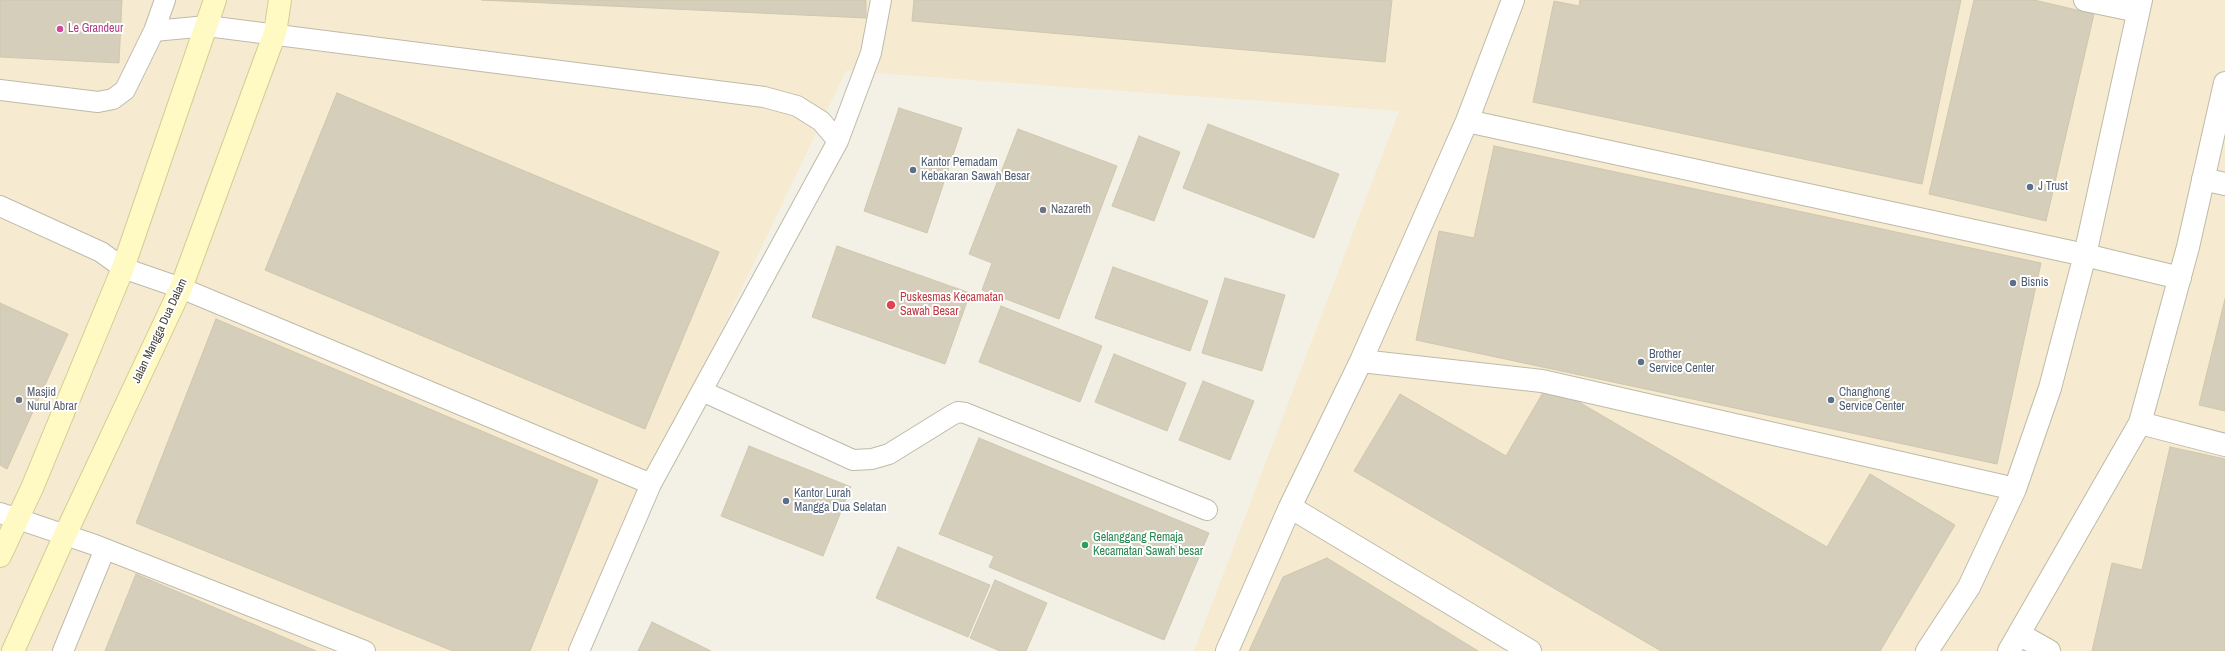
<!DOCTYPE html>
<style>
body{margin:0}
canvas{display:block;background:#f3f1e6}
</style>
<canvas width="2225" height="651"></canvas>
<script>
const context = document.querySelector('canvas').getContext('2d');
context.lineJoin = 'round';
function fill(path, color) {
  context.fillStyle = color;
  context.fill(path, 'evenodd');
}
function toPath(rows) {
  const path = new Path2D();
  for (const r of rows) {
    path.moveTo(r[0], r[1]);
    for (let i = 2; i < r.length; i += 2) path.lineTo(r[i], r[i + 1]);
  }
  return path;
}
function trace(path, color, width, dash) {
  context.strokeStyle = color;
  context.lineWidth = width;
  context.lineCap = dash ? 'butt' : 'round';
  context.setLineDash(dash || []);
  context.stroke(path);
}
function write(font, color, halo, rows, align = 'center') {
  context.font = font + ' "Archivo Narrow",sans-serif';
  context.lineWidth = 4;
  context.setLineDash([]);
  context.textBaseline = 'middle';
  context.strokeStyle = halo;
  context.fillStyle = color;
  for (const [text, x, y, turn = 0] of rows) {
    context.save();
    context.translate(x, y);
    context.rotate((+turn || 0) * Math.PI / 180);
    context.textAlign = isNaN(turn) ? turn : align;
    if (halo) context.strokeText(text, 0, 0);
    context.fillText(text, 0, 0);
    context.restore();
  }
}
const commercial = toPath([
 [0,0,2225,0,2225,651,1194,651,1399,111,846,71,568,651,0,651]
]);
const building = toPath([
 [0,0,122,0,119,63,0,57,0,0],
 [482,0,866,0,866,18,482,0],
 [914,0,1392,0,1385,62,912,21,914,0],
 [1580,0,1961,0,1922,184,1533,102,1554,1,1579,6,1580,0],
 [1974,0,2034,0,2094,14,2046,221,1929,194,1974,0],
 [337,93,719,252,645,429,265,270,337,93],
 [899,108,962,128,927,233,864,211,899,108],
 [1208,124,1339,174,1314,238,1183,188,1208,124],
 [1018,129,1117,166,1059,319,982,290,992,263,969,254,1018,129],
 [1139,136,1180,152,1154,221,1112,206,1139,136],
 [1494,146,2041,263,1997,464,1416,340,1439,231,1474,238,1494,146],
 [837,246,970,293,945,364,812,317,837,246],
 [1113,267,1208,301,1190,351,1095,318,1113,267],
 [1225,278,1285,295,1262,371,1202,353,1225,278],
 [2225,299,2225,411,2199,405,2225,299],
 [0,303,68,334,7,469,0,465,0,303],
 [1001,306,1102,346,1080,402,979,362,1001,306],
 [216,319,598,480,530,651,453,651,136,523,216,319],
 [1114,354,1186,383,1167,431,1095,402,1114,354],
 [1203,381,1254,401,1230,460,1179,440,1203,381],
 [1548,384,1827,547,1870,474,1955,525,1880,651,1661,651,1354,471,1400,394,1506,456,1548,384],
 [979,438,1209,533,1164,640,989,567,994,556,939,534,979,438],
 [749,446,851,487,823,556,721,516,749,446],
 [2170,447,2225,459,2225,651,2092,651,2112,563,2142,570,2170,447],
 [898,547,990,585,968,637,876,598,898,547],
 [1327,558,1478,651,1249,651,1283,577,1327,558],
 [136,574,316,651,105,651,136,574],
 [995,580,1047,603,1026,651,1000,651,970,638,995,580],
 [652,622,711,651,638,651,652,622]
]);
const lane = toPath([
 [154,31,207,26,764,97,797,106,821,121,838,141],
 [0,90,98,102,113,99,125,90,154,31,165,0],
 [0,206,101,252,123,268,181,288,651,484],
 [702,391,853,460,872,459,889,454,952,415,958,412,965,413,1207,510],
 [0,513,95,545,365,651],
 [63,651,105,549],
 [579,651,651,484,838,141,871,53,881,0]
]);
const street = toPath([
 [2085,0,2138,11],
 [1467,121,2085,255,2180,278],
 [2203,179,2225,184],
 [1361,361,1542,381,2015,489],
 [2140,423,2225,445],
 [1290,507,1530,651],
 [2019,634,2049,651],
 [1227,651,1290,507,1361,361,1467,121,1513,0],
 [1927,651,1969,587,2015,489,2050,388,2085,255,2141,0],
 [2009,651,2140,423,2188,247,2225,83]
]);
const secondary = toPath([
 [0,556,32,488,123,268,215,0],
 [13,651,65,535,181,288,275,33,280,0]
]);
const markers = [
 [60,29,4,"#d1479c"],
 [913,170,4,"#5c6f8a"],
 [2030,187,4,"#5c6f8a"],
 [1043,210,4,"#6b7280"],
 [2013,283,4,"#5c6f8a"],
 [891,305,5,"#e0444e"],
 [1641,362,4,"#5c6f8a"],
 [19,400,4,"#6b7280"],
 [1831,400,4,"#5c6f8a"],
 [786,501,4,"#5c6f8a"],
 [1085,545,4,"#2e9e5b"]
];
const hotelNames = [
 ["Le Grandeur",68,29]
];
const serviceNames = [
 ["Kantor Pemadam",921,163],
 ["Kebakaran Sawah Besar",921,177],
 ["J Trust",2038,187],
 ["Bisnis",2021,283],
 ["Brother",1649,355],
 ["Service Center",1649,369],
 ["Changhong",1839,393],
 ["Service Center",1839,407],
 ["Kantor Lurah",794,494],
 ["Mangga Dua Selatan",794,508]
];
const worshipNames = [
 ["Nazareth",1051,210],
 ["Masjid",27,393],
 ["Nurul Abrar",27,407]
];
const healthNames = [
 ["Puskesmas Kecamatan",900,298],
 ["Sawah Besar",900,312]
];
const streetNames = [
 ["Jalan Mangga Dua Dalam",160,331,-65]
];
const leisureNames = [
 ["Gelanggang Remaja",1093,538],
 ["Kecamatan Sawah besar",1093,552]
];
fill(commercial, '#f6ebd0');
fill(building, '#d5cebb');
trace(building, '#d0c7ae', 1);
trace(lane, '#bfbaa8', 22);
trace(street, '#bfbaa8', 24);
trace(secondary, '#d4cc94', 24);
trace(lane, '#fff', 20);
trace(street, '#fff', 22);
trace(secondary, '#fff9c4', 22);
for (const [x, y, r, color] of markers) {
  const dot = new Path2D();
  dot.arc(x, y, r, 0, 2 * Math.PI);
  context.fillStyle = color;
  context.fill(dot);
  trace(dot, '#fff', 1.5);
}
write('12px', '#b23c85', '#fff', hotelNames, 'left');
write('12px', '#4e5e75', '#fff', serviceNames, 'left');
write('12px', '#5b616d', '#fff', worshipNames, 'left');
write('12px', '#be3a42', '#fff', healthNames, 'left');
write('12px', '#464135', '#fff', streetNames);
write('12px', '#27864d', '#fff', leisureNames, 'left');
</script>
